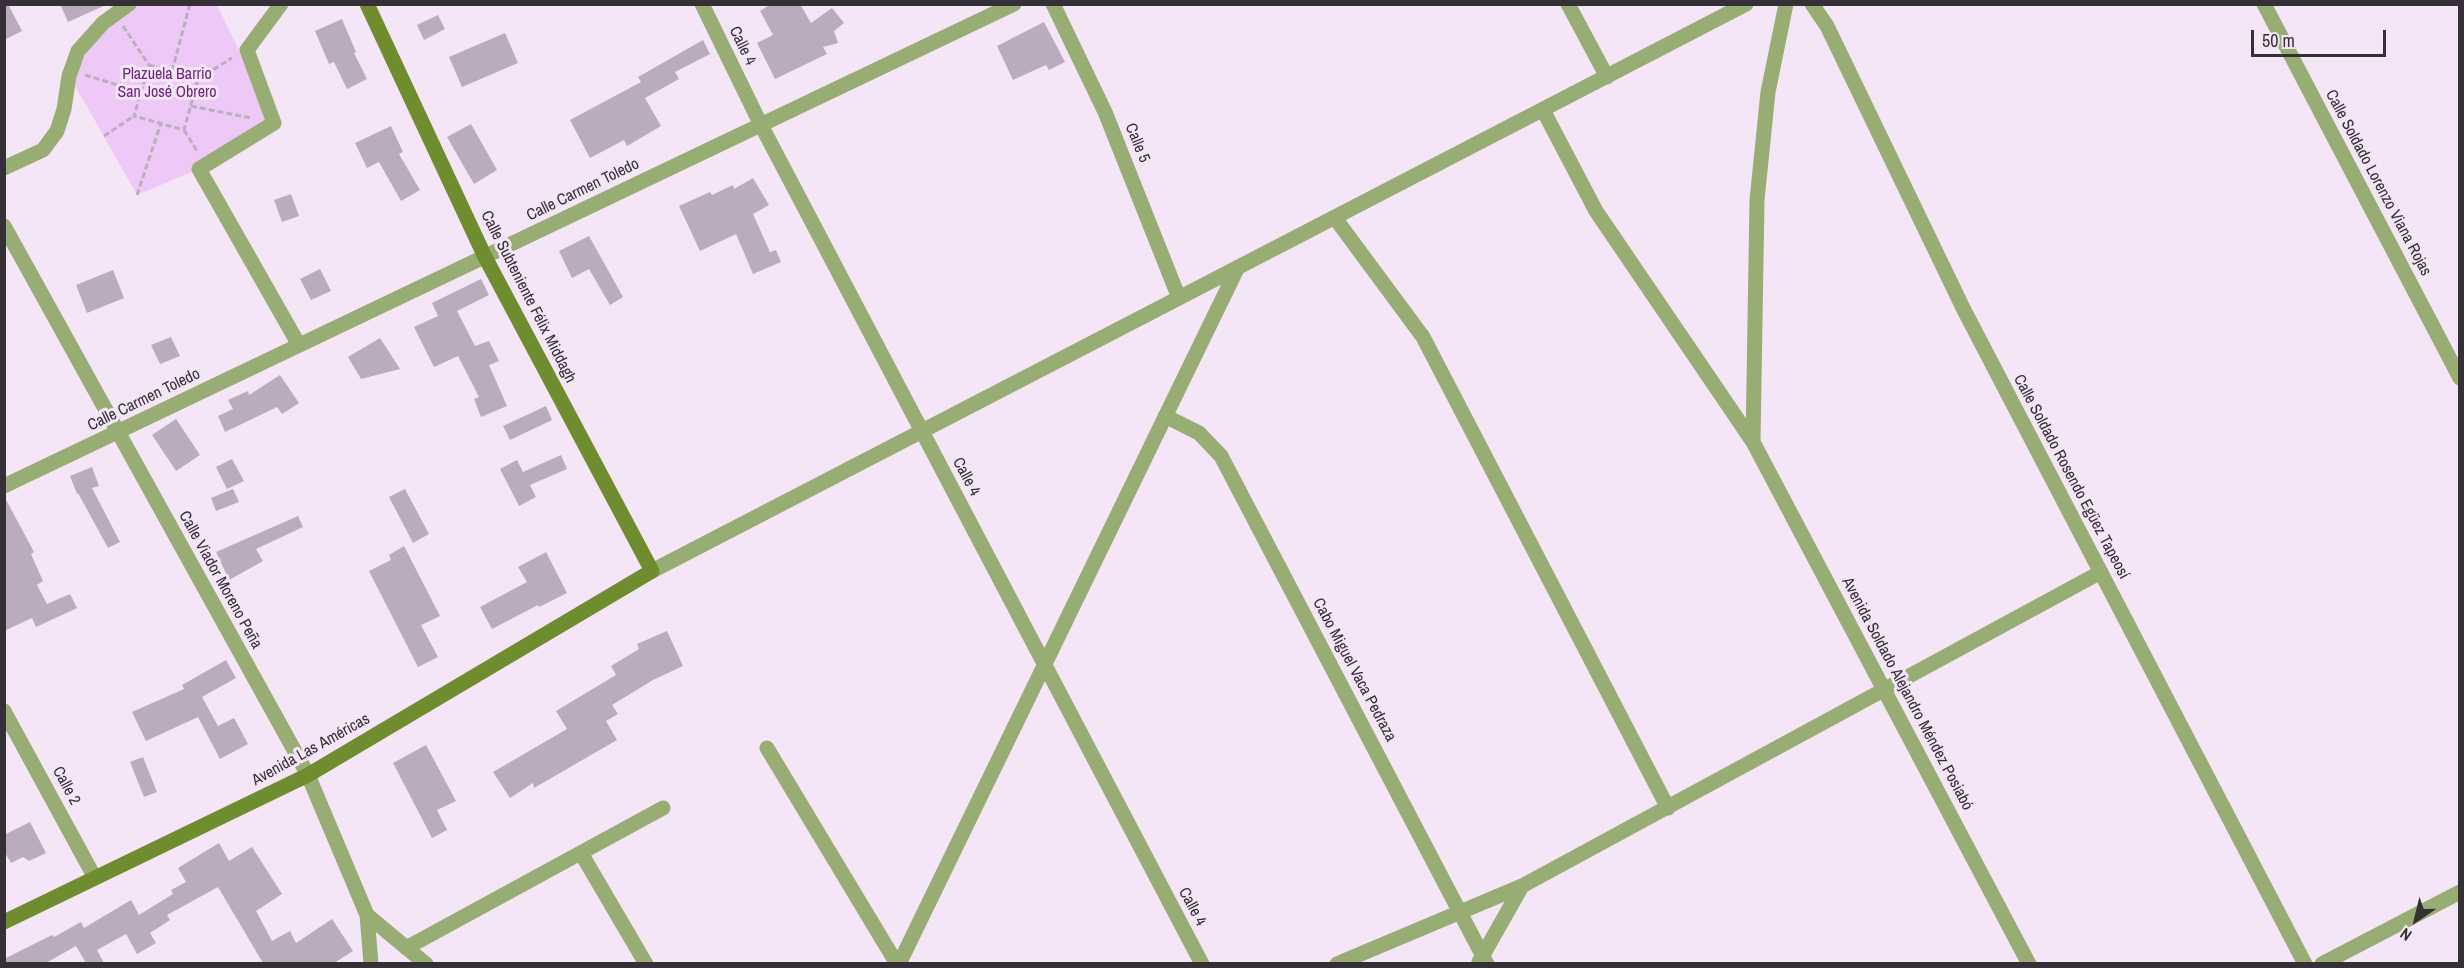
<!DOCTYPE html>
<meta charset="utf-8">
<style>
body{margin:0}
#map{position:relative;width:2464px;height:968px;overflow:hidden;background:#f4e6f7;font-family:"Archivo Narrow",sans-serif}
canvas{display:block}
.frame{position:absolute;inset:0;border:6px solid #352f36;pointer-events:none}
.north{position:absolute;left:2386px;top:890px;width:60px;height:60px;-webkit-text-stroke:4px #f4e6f7;paint-order:stroke;rotate:215deg;font-size:16px;font-weight:700;line-height:24px;text-align:center;color:#352f36}
.north::after{content:'';display:block;margin:auto;width:21px;height:27px;background:#352f36;clip-path:polygon(50% 0,100% 100%,50% 72%,0 100%)}
.scale{position:absolute;left:2251px;top:30px;width:135px;height:27px;box-sizing:border-box;border:3px solid #352f36;border-top:0;padding-left:8px;font-size:18px;line-height:21px;white-space:nowrap;color:#352f36;-webkit-text-stroke:4px #f4e6f7;paint-order:stroke}
</style>
<div id="map">
<canvas width="2464" height="968"></canvas>
<div class="frame"></div>
<div class="north">N</div>
<div class="scale">50 m</div>
</div>
<script>
const context = document.querySelector('canvas').getContext('2d');
context.lineJoin = 'round';
function fill(path, color) {
  context.fillStyle = color;
  context.fill(path, 'evenodd');
}
function toPath(rows) {
  const path = new Path2D();
  for (const r of rows) {
    path.moveTo(r[0], r[1]);
    for (let i = 2; i < r.length; i += 2) path.lineTo(r[i], r[i + 1]);
  }
  return path;
}
function trace(path, color, width, dash) {
  context.strokeStyle = color;
  context.lineWidth = width;
  context.lineCap = dash ? 'butt' : 'round';
  context.setLineDash(dash || []);
  context.stroke(path);
}
function write(font, color, halo, rows, align = 'center') {
  context.font = font + ' "Archivo Narrow",sans-serif';
  context.lineWidth = 6;
  context.setLineDash([]);
  context.textBaseline = 'middle';
  context.strokeStyle = halo;
  context.fillStyle = color;
  for (const [text, x, y, turn = 0] of rows) {
    context.save();
    context.translate(x, y);
    context.rotate((+turn || 0) * Math.PI / 180);
    context.textAlign = isNaN(turn) ? turn : align;
    if (halo) context.strokeText(text, 0, 0);
    context.fillText(text, 0, 0);
    context.restore();
  }
}
const green = toPath([
 [129,5,217,5,274,123,199,169,137,195,72,80,103,23]
]);
const building = toPath([
 [4,4,8,4,22,31,4,40],
 [60,4,108,4,68,22],
 [771,4,800,4,811,23,832,8,844,23,834,31,838,43,823,47,827,54,775,79,757,43,773,35,760,11],
 [438,15,445,29,424,40,417,25],
 [342,19,356,52,354,53,367,79,347,89,334,62,329,64,315,31],
 [1044,22,1065,62,1049,70,1046,65,1013,80,997,46],
 [505,33,518,63,462,87,449,57],
 [703,40,710,54,675,72,679,79,645,98,661,126,627,146,624,140,590,158,570,120,641,82,638,77],
 [471,124,497,170,474,184,447,137],
 [391,126,403,152,399,154,420,190,401,201,379,162,367,168,355,143],
 [753,178,769,205,753,214,770,252,776,250,781,262,753,274,736,234,700,251,679,206,710,192,712,195,733,185,734,189],
 [291,194,299,216,282,222,274,200],
 [589,236,623,297,610,305,589,269,572,278,559,251],
 [320,269,331,291,311,300,300,279],
 [113,270,124,298,87,313,76,285],
 [481,279,489,295,457,311,475,346,489,341,499,361,489,365,507,406,481,417,474,399,479,397,458,356,434,367,414,327,438,316,432,303],
 [171,337,180,356,160,364,151,345],
 [380,338,400,369,361,379,348,357],
 [280,375,299,403,282,414,277,407,225,432,218,416,233,409,228,400,248,391,249,395],
 [546,406,552,420,510,440,503,426],
 [176,419,200,455,176,471,152,435],
 [561,455,567,469,530,485,536,497,519,506,500,469,517,460,523,472],
 [232,459,244,481,227,489,216,467],
 [92,467,99,486,92,488,120,542,108,548,78,493,77,494,70,476],
 [233,489,239,502,216,511,211,498],
 [405,489,429,534,413,543,389,497],
 [4,496,34,552,31,554,43,581,37,585,47,604,70,594,77,608,36,627,32,618,4,631],
 [298,516,303,527,256,549,263,561,229,580,216,552],
 [404,546,440,616,421,625,438,657,418,667,369,571,391,560,389,555],
 [546,552,567,593,539,607,538,605,492,629,480,607,527,582,518,567],
 [667,631,683,666,653,680,612,705,618,714,606,721,617,740,534,788,533,783,510,798,493,772,567,729,556,711,616,675,611,666,639,649,637,644],
 [226,660,236,678,202,697,218,726,234,718,248,744,220,759,198,717,146,741,132,712,184,689,182,685],
 [426,745,456,801,437,810,447,830,432,838,393,763],
 [143,757,157,792,144,797,130,762],
 [30,822,46,853,29,861,23,857,11,863,4,851,4,835],
 [219,843,229,861,252,847,282,894,256,911,272,941,290,931,296,943,332,919,353,951,334,963,263,963,218,887,167,915,170,920,150,933,156,943,137,954,126,934,97,950,104,963,86,963,76,946,46,963,4,963,4,959,52,935,54,937,81,922,84,928,131,900,139,915,173,894,171,890,186,882,178,868]
]);
const path = toPath([
 [123,26,149,65],
 [149,65,198,79,184,130,134,116,149,65],
 [172,71,190,4],
 [85,75,141,92],
 [198,79,232,58],
 [191,106,251,118],
 [184,130,197,151],
 [104,136,134,116],
 [137,195,161,123]
]);
const street = toPath([
 [281,4,247,50,274,123,199,169,299,345],
 [702,4,761,125,1202,964],
 [1053,4,1105,112,1179,298],
 [1568,4,1607,77],
 [1812,4,1827,26,1964,310,2305,964],
 [2264,4,2460,378],
 [1543,110,1596,211,1753,442,2029,964],
 [4,168,43,150,57,131,64,109,69,76,78,51,103,23,129,4],
 [1335,218,1423,337,1668,808],
 [4,226,308,775,367,915,371,964],
 [1165,416,1199,433,1221,456,1487,964],
 [1753,442,1757,200,1768,92,1786,4],
 [4,486,1014,4],
 [652,571,1746,4],
 [4,711,95,878],
 [767,748,897,964],
 [581,853,646,964],
 [367,915,426,964],
 [406,948,663,808],
 [1479,962,1522,886],
 [899,964,1237,269],
 [1337,964,1522,886,2101,572],
 [2322,964,2460,892]
]);
const secondary = toPath([
 [4,922,308,775,652,571,485,257,367,4]
]);
const streetNames = [
 ["Calle 4",742,46,64],
 ["Calle 5",1137,143,68],
 ["Calle Soldado Lorenzo Viana Rojas",2378,183,62],
 ["Calle Carmen Toledo",583,190,-26],
 ["Calle Subteniente Félix Middagh",528,297,63],
 ["Calle Carmen Toledo",144,400,-26],
 ["Calle 4",966,477,62],
 ["Calle Soldado Rosendo Egüez Tapeosí",2071,477,62],
 ["Calle Viador Moreno Peña",220,580,61],
 ["Cabo Miguel Vaca Pedraza",1354,670,62],
 ["Avenida Soldado Alejandro Méndez Posiabó",1907,694,62],
 ["Avenida Las Américas",311,750,-29],
 ["Calle 2",66,786,62],
 ["Calle 4",1192,907,62]
];
const parkNames = [
 ["Plazuela Barrio",167,75],
 ["San José Obrero",167,93]
];
fill(green, '#eec9f7');
fill(building, '#b9acbc');
trace(path, '#baafbc', 3, [6, 3]);
trace(street, '#97ad73', 15);
trace(secondary, '#6f8d2f', 15);
write('16px', '#352f36', '#f4e6f7', streetNames);
write('16px', '#6e247e', '#f4e6f7', parkNames);
</script>
